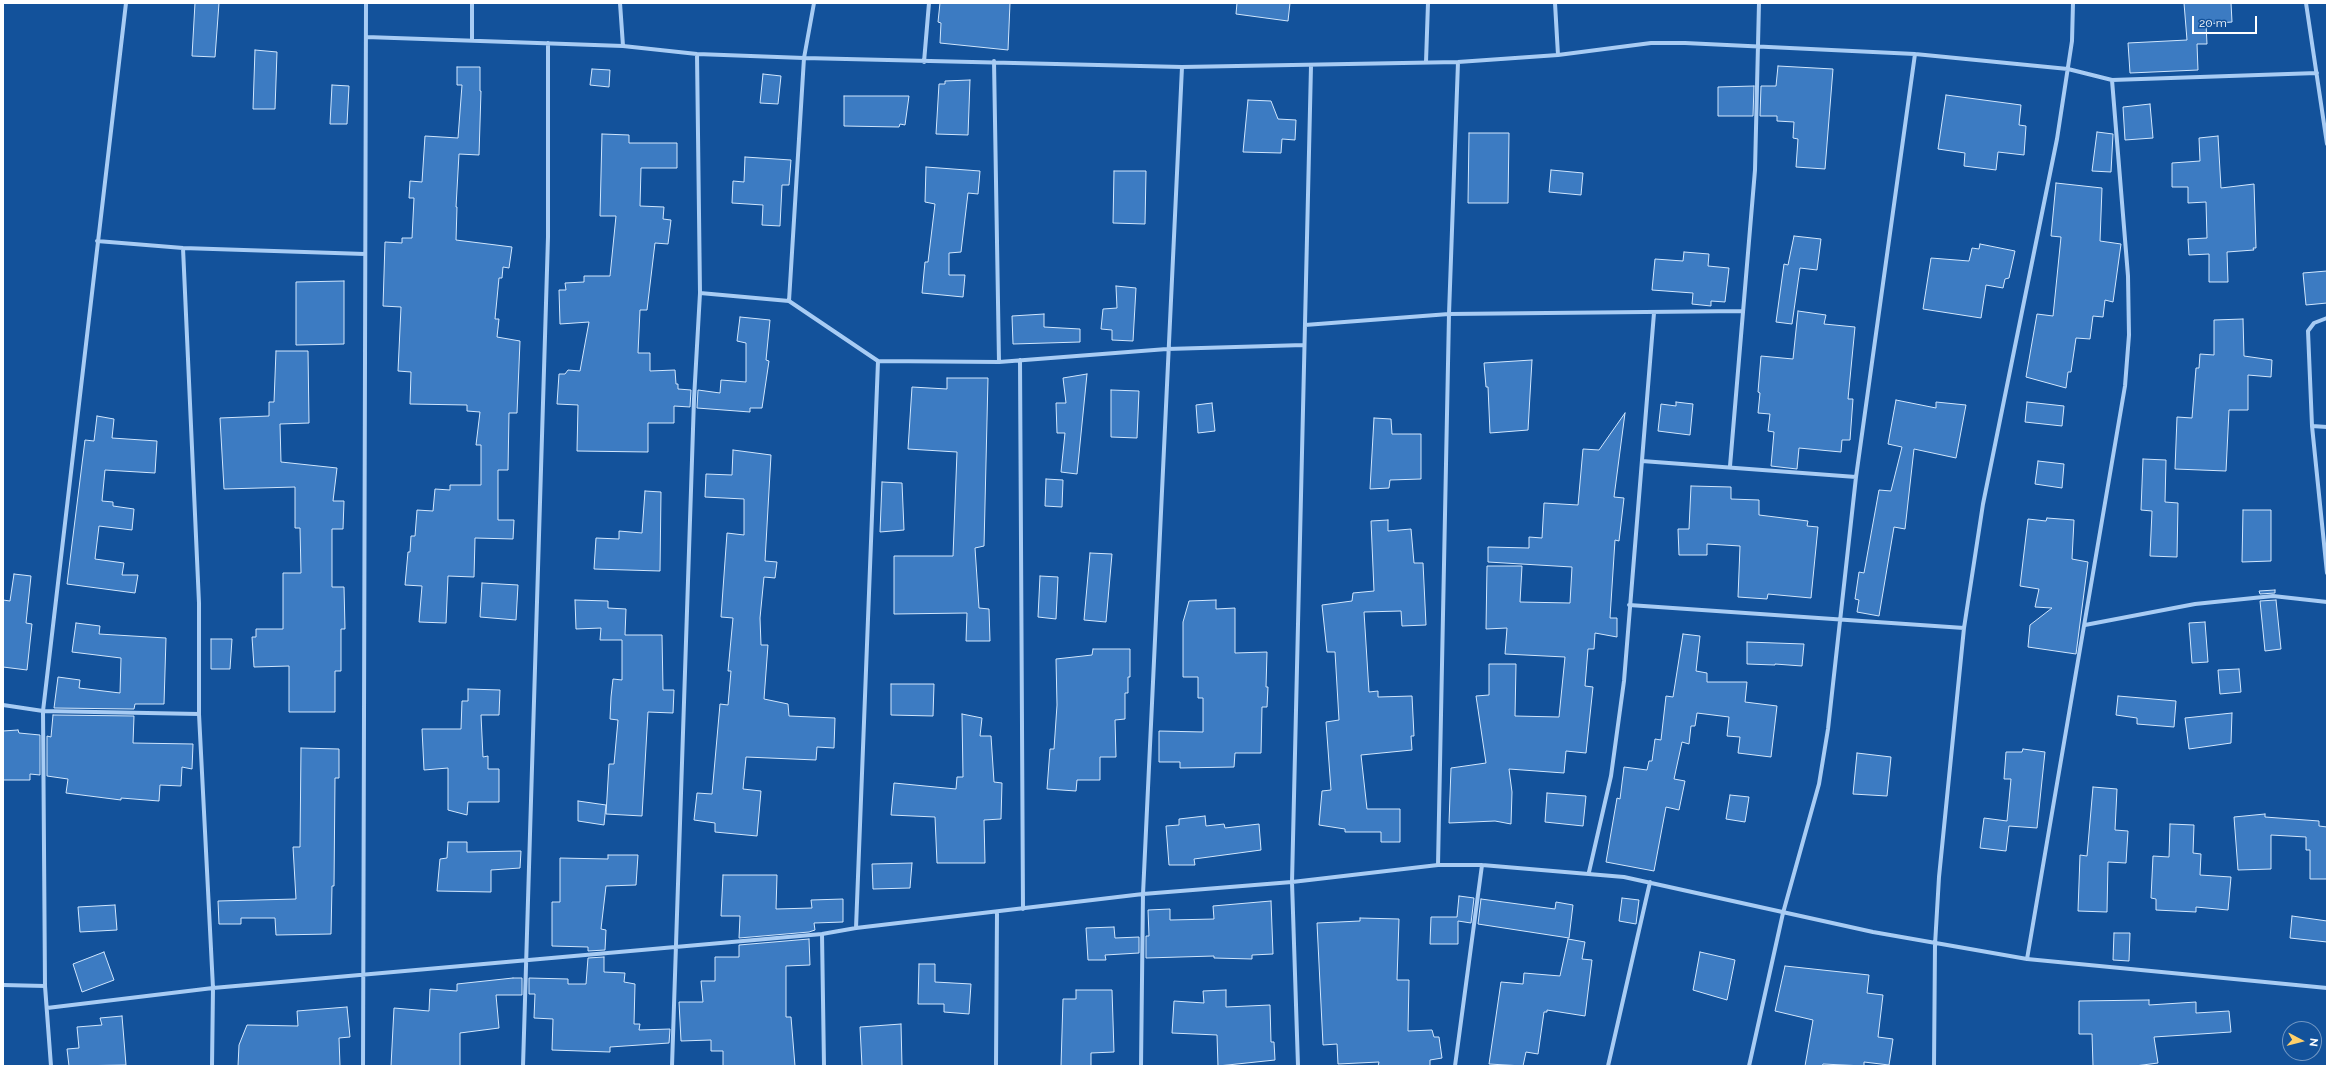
<!DOCTYPE html>
<style>
body{margin:0}
#map{position:relative;width:2330px;height:1069px;overflow:hidden;background:#13529b;font-family:Raleway,sans-serif}
canvas{display:block}
.frame{position:absolute;inset:0;border:4px solid #fff;pointer-events:none}
.north{position:absolute;left:2282px;top:1021px;width:40px;height:40px;box-sizing:border-box;background:#13529b;border:1px solid #7197c3;border-radius:50%;rotate:97deg;font-size:11px;font-weight:700;line-height:16px;text-align:center;color:#fff}
.north::after{content:'';display:block;margin:auto;width:14px;height:18px;background:#ffd06a;clip-path:polygon(50% 0,100% 100%,50% 72%,0 100%)}
.scale{position:absolute;left:2192px;top:16px;width:65px;height:18px;box-sizing:border-box;border:2px solid #fff;border-top:0;padding-left:5px;font-size:12px;line-height:14px;white-space:nowrap;color:#fff;-webkit-text-stroke:3px #13529b;paint-order:stroke}
</style>
<div id="map">
<canvas width="2330" height="1069"></canvas>
<div class="frame"></div>
<div class="north">N</div>
<div class="scale">20 m</div>
</div>
<script>
const context = document.querySelector('canvas').getContext('2d');
context.lineJoin = 'round';
function fill(path, color) {
  context.fillStyle = color;
  context.fill(path, 'evenodd');
}
function toPath(rows) {
  const path = new Path2D();
  for (const r of rows) {
    path.moveTo(r[0], r[1]);
    for (let i = 2; i < r.length; i += 2) path.lineTo(r[i], r[i + 1]);
  }
  return path;
}
function trace(path, color, width, dash) {
  context.strokeStyle = color;
  context.lineWidth = width;
  context.lineCap = dash ? 'butt' : 'round';
  context.setLineDash(dash || []);
  context.stroke(path);
}
const building = toPath([
 [195,3,219,3,215,57,192,56,195,3],
 [940,3,1010,3,1008,50,940,43,941,23,938,22,940,3],
 [1237,3,1290,3,1288,21,1236,14,1237,3],
 [2184,3,2231,3,2232,22,2206,24,2207,44,2197,44,2198,70,2130,73,2128,43,2187,40,2184,3],
 [255,50,277,52,275,109,253,109,255,50],
 [1778,66,1833,69,1825,169,1796,167,1798,139,1793,138,1794,122,1777,121,1777,116,1760,116,1761,86,1776,86,1778,66],
 [457,67,480,67,480,91,481,91,479,155,459,154,456,207,457,207,456,240,512,247,509,268,503,267,502,278,499,278,495,319,499,319,497,337,520,341,517,413,509,413,508,470,498,470,498,520,514,520,513,539,475,538,474,577,448,576,446,623,419,622,422,586,405,585,408,552,410,552,411,536,415,536,417,510,433,511,435,489,450,490,450,485,481,485,481,445,476,445,480,412,467,411,467,405,410,404,411,372,398,371,401,307,383,306,385,242,402,243,402,238,412,238,414,198,409,198,410,181,422,182,425,136,458,138,462,85,457,85,457,67],
 [592,69,610,70,609,87,590,85,592,69],
 [763,74,781,76,778,104,760,103,763,74],
 [970,80,968,135,936,134,939,84,945,84,945,81,970,80],
 [332,85,349,86,347,124,330,124,332,85],
 [1754,86,1753,116,1718,116,1718,87,1754,86],
 [1946,95,2021,105,2019,125,2026,126,2024,155,1998,152,1996,170,1964,166,1965,153,1938,149,1946,95],
 [844,96,909,96,905,125,900,124,899,127,844,126,844,96],
 [1248,100,1271,101,1278,119,1296,120,1295,140,1282,139,1281,153,1243,152,1248,100],
 [2150,104,2153,138,2125,140,2123,107,2150,104],
 [2097,132,2113,134,2111,172,2092,171,2097,132],
 [1469,133,1509,133,1508,203,1468,203,1469,133],
 [602,134,629,135,629,143,677,143,677,168,641,168,640,206,664,207,663,219,671,220,668,244,655,243,647,310,640,310,638,353,650,353,650,371,675,370,676,384,678,384,678,389,691,390,690,407,674,406,674,423,648,423,648,452,577,451,578,405,557,404,559,374,565,374,568,370,580,371,589,322,560,324,559,290,566,290,565,283,584,282,584,276,610,276,616,216,600,216,602,134],
 [2218,136,2221,188,2254,184,2256,248,2253,248,2254,250,2227,252,2228,282,2209,282,2209,254,2189,255,2188,239,2207,238,2206,202,2188,203,2188,187,2172,187,2172,163,2200,161,2199,138,2218,136],
 [745,157,791,160,789,185,782,185,780,226,762,225,763,205,732,203,733,181,744,182,745,157],
 [926,167,980,171,978,194,968,193,961,252,949,253,949,275,965,275,963,297,922,293,925,262,928,262,935,204,925,202,926,167],
 [1551,170,1583,173,1581,195,1549,192,1551,170],
 [1114,171,1146,171,1145,224,1113,223,1114,171],
 [2056,183,2102,188,2100,241,2121,244,2113,302,2105,300,2103,317,2093,316,2090,339,2076,338,2071,372,2068,372,2066,388,2026,377,2037,314,2053,316,2061,237,2051,236,2056,183],
 [1794,236,1821,239,1817,270,1800,268,1792,324,1776,322,1784,264,1788,265,1794,236],
 [1980,244,2015,251,2009,278,2005,279,2003,288,1986,285,1981,318,1923,309,1931,258,1969,261,1972,248,1979,249,1980,244],
 [1684,252,1709,254,1708,266,1729,268,1725,302,1711,301,1711,306,1692,304,1693,293,1652,290,1655,259,1683,261,1684,252],
 [2327,271,2327,303,2306,305,2303,273,2327,271],
 [344,281,344,344,296,345,296,282,344,281],
 [1116,286,1136,288,1133,341,1112,340,1112,330,1101,329,1103,309,1117,308,1116,286],
 [1798,311,1826,315,1824,324,1855,327,1848,399,1853,399,1850,440,1842,440,1841,452,1799,448,1797,469,1771,466,1774,432,1768,431,1770,414,1758,413,1760,393,1758,392,1761,356,1793,359,1798,311],
 [1044,314,1044,327,1080,329,1080,342,1013,344,1012,316,1044,314],
 [740,317,770,320,766,360,769,361,762,408,750,408,750,412,697,408,698,390,720,393,721,380,746,382,746,343,737,341,740,317],
 [2243,319,2244,356,2272,360,2271,377,2248,375,2248,410,2229,410,2226,471,2175,469,2177,417,2192,418,2196,368,2199,368,2200,354,2214,355,2214,320,2243,319],
 [276,351,308,351,309,423,280,424,281,462,337,468,333,501,344,501,343,529,332,529,332,587,344,587,345,629,341,629,341,671,335,671,335,712,289,712,289,666,254,667,252,637,256,637,256,629,283,629,283,573,301,573,300,528,295,528,295,487,224,489,220,418,269,416,269,402,274,402,276,351],
 [1532,360,1528,430,1490,433,1488,387,1486,387,1484,363,1532,360],
 [1087,374,1077,474,1061,472,1065,433,1057,433,1056,403,1066,403,1063,378,1087,374],
 [947,378,988,378,984,546,975,548,979,608,989,609,990,641,966,641,967,613,894,614,894,556,953,556,957,452,908,449,912,387,947,389,947,378],
 [1111,390,1139,391,1137,438,1111,437,1111,390],
 [1896,400,1936,408,1936,402,1966,405,1956,458,1914,449,1905,529,1894,527,1879,616,1857,612,1859,600,1855,599,1859,572,1864,573,1879,490,1891,491,1902,447,1888,444,1896,400],
 [1676,402,1693,404,1690,435,1658,431,1661,404,1676,406,1676,402],
 [2027,402,2064,406,2062,426,2025,422,2027,402],
 [1212,403,1215,431,1198,433,1196,405,1212,403],
 [1625,413,1614,497,1624,498,1619,541,1615,540,1610,618,1617,618,1617,637,1595,633,1594,649,1588,649,1585,686,1593,687,1586,753,1566,751,1564,773,1509,769,1512,792,1511,824,1495,821,1449,823,1451,768,1486,763,1476,696,1489,695,1489,664,1516,664,1515,716,1559,717,1565,657,1505,654,1507,628,1486,629,1487,566,1522,566,1520,602,1570,603,1572,567,1488,562,1488,547,1529,548,1529,537,1542,538,1544,503,1578,505,1583,449,1599,450,1625,413],
 [97,416,114,419,112,438,157,441,155,473,105,470,102,501,113,502,113,506,134,509,132,530,99,526,95,559,124,563,122,575,138,575,135,593,67,584,85,440,94,441,97,416],
 [1374,418,1391,419,1392,434,1421,434,1421,479,1390,480,1389,488,1370,489,1374,418],
 [733,450,771,455,765,561,777,562,775,578,764,577,760,618,761,645,768,645,764,699,788,704,789,716,835,718,834,748,817,747,816,760,746,757,743,789,761,791,757,836,715,832,715,823,694,820,697,793,712,794,720,704,728,705,731,671,728,671,733,618,721,617,727,533,744,535,744,499,705,497,706,474,732,475,733,450],
 [2143,459,2166,460,2165,502,2178,503,2177,557,2150,556,2152,511,2141,510,2143,459],
 [2038,461,2064,464,2062,488,2035,484,2038,461],
 [1046,479,1063,480,1062,507,1045,506,1046,479],
 [882,482,902,483,904,530,880,532,882,482],
 [1691,486,1731,487,1731,499,1759,500,1759,515,1808,521,1807,526,1818,527,1811,598,1768,594,1767,599,1738,597,1740,546,1707,544,1707,555,1679,555,1678,529,1689,529,1691,486],
 [645,491,661,492,660,571,594,569,596,538,619,539,619,531,642,533,645,491],
 [2243,510,2271,510,2271,561,2242,562,2243,510],
 [2047,518,2074,520,2072,559,2088,562,2076,654,2028,647,2030,625,2052,608,2035,607,2039,589,2020,586,2028,519,2046,521,2047,518],
 [1388,520,1388,531,1411,529,1414,563,1423,563,1426,625,1402,626,1401,611,1364,612,1369,692,1378,691,1378,697,1412,696,1414,736,1411,736,1412,750,1361,755,1367,809,1400,809,1400,842,1381,842,1381,832,1345,832,1345,829,1319,825,1322,791,1331,790,1326,722,1339,720,1335,652,1327,652,1322,605,1352,601,1353,593,1374,591,1371,521,1388,520],
 [1090,553,1112,554,1106,622,1084,620,1090,553],
 [14,574,31,576,26,623,32,624,27,670,3,667,3,600,10,601,14,574],
 [1040,576,1058,577,1056,619,1038,617,1040,576],
 [482,583,518,585,516,620,480,617,482,583],
 [2275,590,2275,593,2260,594,2259,591,2275,590],
 [575,600,608,601,608,608,626,609,625,635,662,635,663,690,674,690,673,713,648,712,642,816,606,814,609,764,614,764,618,720,610,719,611,697,613,679,622,680,622,640,600,640,601,628,576,629,575,600],
 [1216,600,1216,609,1235,608,1235,653,1267,652,1266,687,1268,687,1267,707,1262,707,1261,753,1235,753,1234,767,1180,768,1180,762,1159,762,1159,731,1203,732,1203,698,1198,698,1198,677,1183,677,1183,622,1189,601,1216,600],
 [2276,600,2281,649,2265,651,2260,601,2276,600],
 [2205,622,2208,662,2192,663,2189,623,2205,622],
 [76,623,100,626,99,634,166,638,164,704,135,704,134,709,54,708,58,677,80,680,79,688,120,693,121,658,72,652,76,623],
 [1683,634,1700,636,1696,671,1707,673,1707,682,1747,682,1745,702,1777,706,1771,757,1738,753,1740,737,1727,736,1729,717,1697,713,1695,726,1691,726,1689,744,1682,742,1674,779,1685,781,1679,810,1666,807,1654,871,1606,862,1617,798,1620,799,1624,767,1647,770,1649,761,1652,761,1655,739,1661,740,1666,696,1673,697,1683,634],
 [211,639,232,639,230,669,211,669,211,639],
 [1747,642,1804,644,1802,666,1775,664,1775,665,1747,664,1747,642],
 [1093,649,1130,649,1130,677,1128,677,1128,693,1125,693,1125,719,1115,720,1116,757,1100,757,1100,780,1077,780,1076,791,1047,789,1050,749,1054,749,1057,705,1056,659,1092,655,1093,649],
 [2239,669,2241,692,2220,694,2218,670,2239,669],
 [891,684,934,684,933,716,891,715,891,684],
 [468,689,500,690,499,715,481,715,483,757,488,756,488,769,499,769,499,802,468,802,467,815,448,810,448,768,424,770,422,729,461,729,462,701,468,701,468,689],
 [2118,696,2176,701,2174,727,2137,724,2137,718,2116,715,2118,696],
 [2232,713,2231,743,2189,749,2185,718,2232,713],
 [962,714,982,718,980,736,991,736,994,782,1002,783,1001,819,984,820,985,863,937,863,935,817,891,815,894,783,956,789,957,777,963,777,962,714],
 [53,715,134,716,133,743,193,744,192,769,182,767,181,786,160,785,159,801,121,798,121,800,66,793,68,779,47,776,47,736,51,737,53,715],
 [18,730,19,733,40,735,40,775,30,774,30,780,3,780,3,731,18,730],
 [301,748,339,749,339,778,335,778,334,886,332,886,331,934,276,935,275,918,241,918,241,924,219,924,218,901,296,899,293,847,300,847,301,748],
 [2023,749,2045,752,2037,828,2009,826,2006,851,1980,848,1984,818,2007,821,2011,779,2004,779,2006,752,2022,752,2023,749],
 [1857,753,1891,757,1887,796,1853,794,1857,753],
 [2093,787,2117,789,2115,830,2128,831,2126,863,2108,862,2107,912,2078,911,2080,855,2087,856,2093,787],
 [1547,793,1586,796,1583,826,1545,822,1547,793],
 [1730,795,1749,797,1745,822,1726,819,1730,795],
 [578,801,606,805,604,825,578,821,578,801],
 [2265,814,2265,817,2319,821,2319,826,2327,827,2327,879,2310,879,2310,850,2306,850,2306,837,2271,835,2271,869,2238,870,2234,817,2265,814],
 [1205,816,1206,826,1224,824,1225,828,1259,824,1261,850,1194,859,1195,865,1169,865,1166,826,1179,825,1179,819,1205,816],
 [2170,824,2194,825,2193,853,2201,854,2200,875,2231,877,2228,910,2196,907,2196,912,2156,910,2156,899,2151,898,2153,856,2169,857,2170,824],
 [448,842,467,842,467,852,521,851,520,868,491,870,491,892,437,891,440,859,447,858,448,842],
 [608,855,638,855,636,885,606,886,601,929,606,930,605,950,588,951,588,947,552,946,552,902,560,902,560,858,608,859,608,855],
 [912,863,910,888,873,889,872,864,912,863],
 [723,875,777,875,776,909,812,908,811,900,843,899,843,922,814,923,815,930,809,932,739,938,740,916,721,916,723,875],
 [1459,896,1474,898,1471,923,1458,921,1458,944,1430,944,1431,917,1457,917,1459,896],
 [1622,898,1639,900,1636,924,1619,921,1622,898],
 [1481,899,1555,909,1556,902,1573,905,1569,938,1478,924,1481,899],
 [1271,901,1273,954,1252,955,1252,959,1214,958,1214,956,1146,958,1146,936,1149,936,1148,910,1170,909,1170,920,1214,919,1213,906,1271,901],
 [115,905,117,930,80,932,78,907,115,905],
 [2292,916,2327,921,2327,942,2290,938,2292,916],
 [1360,918,1399,919,1397,980,1409,980,1408,1031,1432,1030,1434,1037,1439,1037,1442,1058,1430,1060,1430,1066,1378,1066,1379,1062,1338,1064,1337,1044,1323,1045,1317,923,1360,921,1360,918],
 [1114,927,1115,938,1139,937,1139,953,1105,955,1106,960,1088,960,1086,928,1114,927],
 [2114,933,2130,933,2129,961,2113,960,2114,933],
 [809,939,810,965,786,966,786,1017,791,1017,795,1066,723,1066,723,1051,711,1051,711,1040,681,1041,679,1002,703,1002,701,981,715,981,715,957,739,957,739,945,809,939],
 [1568,939,1585,942,1582,959,1592,960,1585,1016,1547,1010,1547,1012,1544,1012,1538,1054,1526,1052,1523,1066,1489,1064,1501,982,1523,984,1524,973,1560,976,1568,939],
 [104,952,114,980,82,992,73,964,104,952],
 [1700,952,1735,960,1727,1000,1693,990,1700,952],
 [604,957,604,972,625,973,624,982,635,984,634,1024,640,1024,639,1030,670,1029,669,1043,610,1047,610,1052,552,1050,553,1019,534,1018,535,994,529,994,529,978,568,979,568,984,586,984,588,958,604,957],
 [919,964,935,964,935,982,971,984,969,1014,944,1012,944,1004,918,1004,919,964],
 [1785,966,1869,975,1867,993,1883,995,1878,1037,1893,1039,1889,1065,1864,1062,1864,1066,1823,1064,1822,1066,1805,1066,1813,1020,1775,1011,1785,966],
 [513,978,522,978,522,995,496,995,499,1028,460,1033,460,1066,391,1066,394,1008,429,1011,430,989,457,991,457,984,513,978],
 [1076,990,1112,990,1114,1052,1091,1053,1091,1066,1061,1066,1063,999,1076,999,1076,990],
 [1226,990,1226,1007,1270,1005,1271,1042,1274,1042,1275,1060,1218,1066,1217,1035,1172,1033,1174,1001,1204,1003,1203,991,1226,990],
 [2149,1000,2149,1005,2196,1002,2196,1013,2229,1011,2231,1032,2154,1037,2158,1063,2135,1066,2093,1066,2092,1034,2079,1034,2079,1001,2149,1000],
 [347,1007,350,1037,339,1038,340,1066,238,1066,239,1045,247,1025,298,1026,297,1011,347,1007],
 [122,1016,126,1065,69,1066,67,1049,79,1048,77,1027,102,1025,100,1018,122,1016],
 [901,1024,902,1066,862,1066,860,1027,901,1024]
]);
const street = toPath([
 [620,3,623,46],
 [1555,3,1558,55],
 [2306,3,2327,144],
 [366,37,623,46,697,54,804,58,1182,67,1458,62,1558,55,1651,43,1685,43,1915,54,2068,69,2112,80,2317,73],
 [472,40,472,3],
 [994,61,999,362],
 [924,62,929,3],
 [1426,62,1428,3],
 [97,241,183,248,365,254],
 [183,248,199,603,199,714,213,988,212,1066],
 [700,293,789,301,878,361,999,362,1167,349,1304,345],
 [789,301,804,58,814,3],
 [2327,318,2314,323,2308,331,2312,426,2327,573],
 [1305,325,1449,314,1743,311],
 [1020,360,1023,909],
 [2312,426,2327,427],
 [1642,461,1856,477],
 [1730,466,1755,170,1759,3],
 [1629,605,1964,628],
 [2085,625,2195,604,2273,596,2327,602],
 [3,705,43,711,199,714],
 [1438,865,1449,314,1458,62],
 [1589,872,1611,776,1624,681,1654,313],
 [856,928,878,361],
 [822,934,824,1066],
 [2027,959,2125,386,2129,335,2128,276,2112,80],
 [3,985,45,986],
 [47,1008,213,988,822,934,856,928,1143,894,1292,882,1438,865,1482,865,1624,877,1873,932,2027,959,2327,988],
 [51,1066,45,986,43,711,126,3],
 [363,1066,366,3],
 [523,1066,548,237,548,43],
 [672,1066,694,399,700,293,697,54],
 [996,1066,997,912],
 [1141,1066,1143,894,1182,67],
 [1298,1066,1292,882,1311,66],
 [1455,1066,1482,865],
 [1608,1066,1650,882],
 [1749,1066,1783,913,1819,784,1828,729,1856,477,1915,54],
 [1934,1066,1935,945,1939,877,1964,628,1983,504,2057,139,2072,41,2073,3]
]);
fill(building, '#3c7bc2');
trace(building, '#d0e6fd', 1);
trace(street, '#a8ccf4', 4);
</script>
